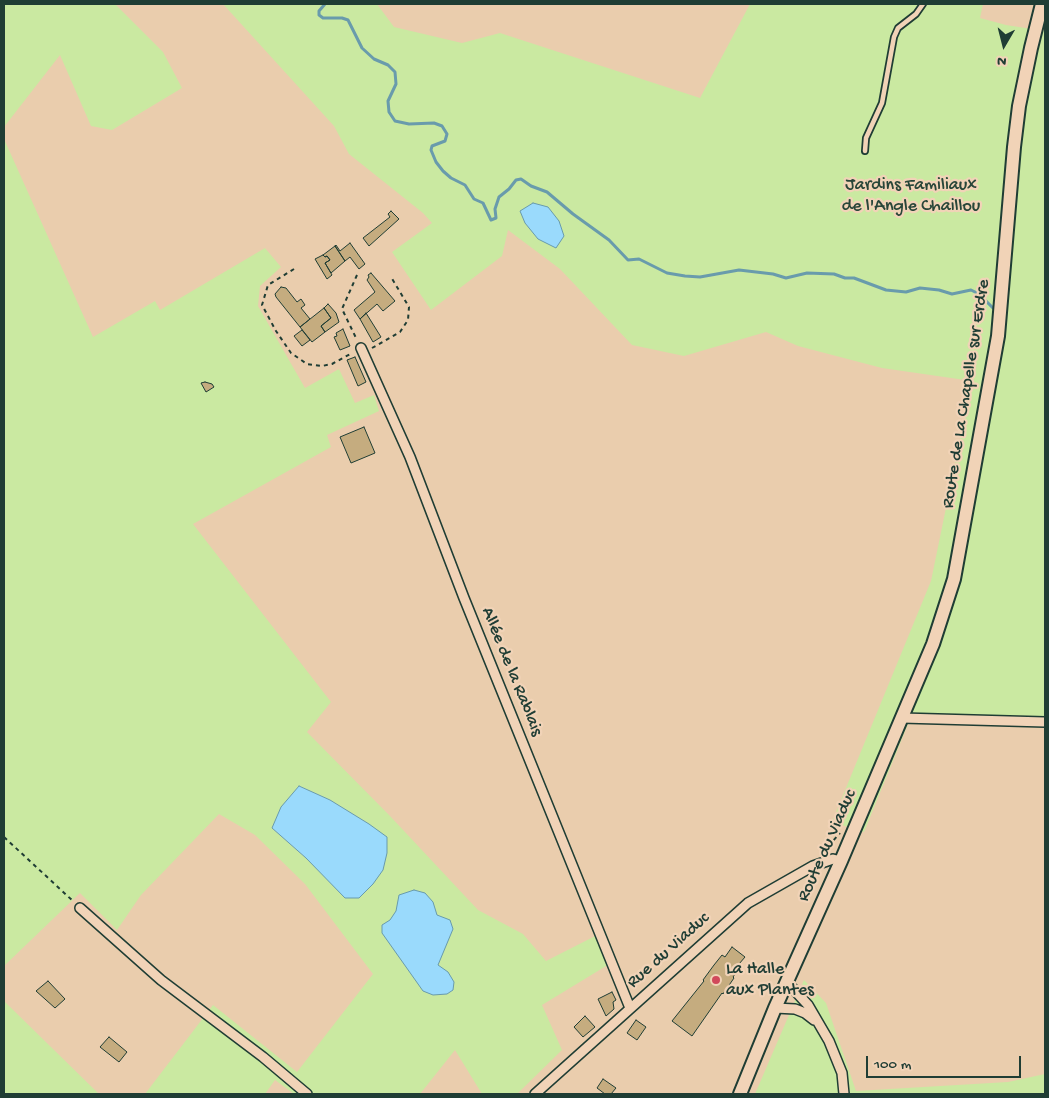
<!DOCTYPE html>
<meta charset="utf-8">
<style>
body{margin:0}
#map{position:relative;width:1049px;height:1098px;overflow:hidden;background:#eacdad;font-family:"Gochi Hand",sans-serif}
canvas{display:block}
.frame{position:absolute;inset:0;border:5px solid #1f3d34;pointer-events:none}
.north{position:absolute;left:979px;top:20px;width:50px;height:50px;-webkit-text-stroke:4px #f1d3b7;paint-order:stroke;rotate:188deg;font-size:14px;font-weight:700;line-height:20px;text-align:center;color:#1f3d34}
.north::after{content:'';display:block;margin:auto;width:18px;height:22px;background:#1f3d34;clip-path:polygon(50% 0,100% 100%,50% 72%,0 100%)}
.scale{position:absolute;left:866px;top:1056px;width:155px;height:22px;box-sizing:border-box;border:2px solid #1f3d34;border-top:0;padding-left:6px;font-size:15px;line-height:18px;white-space:nowrap;color:#1f3d34;-webkit-text-stroke:4px #f1d3b7;paint-order:stroke}
</style>
<div id="map">
<canvas width="1049" height="1098"></canvas>
<div class="frame"></div>
<div class="north">N</div>
<div class="scale">100 m</div>
</div>
<script>
const context = document.querySelector('canvas').getContext('2d');
context.lineJoin = 'round';
function fill(path, color) {
  context.fillStyle = color;
  context.fill(path, 'evenodd');
}
function toPath(rows) {
  const path = new Path2D();
  for (const r of rows) {
    path.moveTo(r[0], r[1]);
    for (let i = 2; i < r.length; i += 2) path.lineTo(r[i], r[i + 1]);
  }
  return path;
}
function trace(path, color, width, dash) {
  context.strokeStyle = color;
  context.lineWidth = width;
  context.lineCap = dash ? 'butt' : 'round';
  context.setLineDash(dash || []);
  context.stroke(path);
}
function write(font, color, halo, rows, align = 'center') {
  context.font = font + ' "Gochi Hand",sans-serif';
  context.lineWidth = 4.5;
  context.setLineDash([]);
  context.textBaseline = 'middle';
  context.strokeStyle = halo;
  context.fillStyle = color;
  for (const [text, x, y, turn = 0] of rows) {
    context.save();
    context.translate(x, y);
    context.rotate((+turn || 0) * Math.PI / 180);
    context.textAlign = isNaN(turn) ? turn : align;
    if (halo) context.strokeText(text, 0, 0);
    context.fillText(text, 0, 0);
    context.restore();
  }
}
const green = toPath([
 [4,4,115,4,163,52,182,88,112,130,91,126,60,55,4,127],
 [223,4,377,4,394,27,462,43,500,33,700,98,750,4,983,4,980,18,1006,25,1045,31,1045,716,915,715,908,724,864,832,832,822,931,581,972,381,882,368,798,346,766,332,684,356,632,345,560,269,508,230,502,256,431,310,392,252,432,223,423,213,349,154,334,126],
 [4,139,93,337,155,301,160,310,265,248,281,267,260,286,258,306,305,388,339,369,355,403,374,395,379,411,327,435,331,447,193,524,331,702,307,732,390,816,478,910,523,934,546,961,605,931,616,960,542,1005,562,1050,517,1094,482,1094,455,1050,420,1094,294,1094,275,1080,265,1094,145,1094,213,1005,297,1072,373,974,305,884,255,835,219,814,141,895,117,930,80,893,4,966],
 [299,786,330,800,369,824,306,858,272,828],
 [804,980,826,1003,856,1091,1008,1082,1045,1074,1045,1094,755,1094],
 [4,1001,99,1094,4,1094]
]);
const water = toPath([
 [533,203,548,207,559,221,564,236,556,248,538,239,525,223,520,211,533,203],
 [299,786,330,800,369,824,387,837,387,853,383,870,373,884,359,898,345,898,306,858,272,828,281,807,299,786],
 [414,890,425,893,433,902,437,915,450,920,453,929,438,965,448,972,454,982,453,990,447,994,433,995,423,991,382,933,382,925,390,920,396,911,399,895,414,890]
]);
const stream = toPath([
 [325,4,319,11,319,15,323,18,342,18,348,20,362,48,374,59,388,65,395,72,396,84,388,101,389,112,395,121,409,124,434,123,442,126,447,134,445,141,432,146,431,150,436,162,443,171,451,178,465,185,474,199,483,203,491,220,496,218,495,209,499,197,509,189,516,180,521,179,531,186,547,192,573,214,609,240,628,260,639,259,667,273,685,276,700,277,739,270,773,274,786,278,807,273,834,274,845,278,854,278,886,290,906,292,920,288,939,290,952,294,971,290,979,294,993,308]
]);
const building = toPath([
 [391,211,399,219,369,246,363,238,390,217,388,214,391,211],
 [350,243,365,264,359,269,350,257,345,261,335,246,336,245,340,251,350,243],
 [335,246,345,261,331,273,325,263,330,260,327,256,325,257,323,255,335,246],
 [323,255,325,257,327,256,330,260,325,263,332,275,327,279,315,259,323,255],
 [371,273,395,301,383,311,377,304,360,319,354,310,375,292,367,280,369,277,368,275,371,273],
 [281,287,286,288,297,302,301,299,305,305,301,308,310,319,300,327,276,297,275,294,281,287],
 [328,304,336,313,339,322,325,332,321,326,331,318,324,308,328,304],
 [324,308,331,318,321,326,325,332,312,342,300,327,324,308],
 [366,313,381,337,373,342,360,319,366,313],
 [343,329,350,346,340,350,334,337,337,336,336,333,343,329],
 [302,330,310,340,302,346,294,336,302,330],
 [355,357,366,382,358,386,347,360,355,357],
 [205,382,212,384,214,387,206,392,201,383,205,382],
 [364,427,375,453,351,463,340,437,364,427],
 [732,947,745,957,739,964,741,966,733,977,734,978,723,994,722,993,692,1036,672,1021,704,981,703,980,714,965,722,955,725,957,732,947],
 [48,981,65,999,55,1008,36,991,48,981],
 [612,992,616,1000,613,1002,614,1009,606,1016,598,999,612,992],
 [585,1016,595,1027,583,1037,574,1027,585,1016],
 [636,1020,646,1027,637,1040,627,1033,636,1020],
 [109,1037,127,1052,119,1062,100,1047,109,1037],
 [603,1079,616,1088,611,1094,605,1094,597,1088,603,1079]
]);
const path = toPath([
 [294,269,268,285,262,305,276,331,291,353,307,364,322,366,332,364,352,353],
 [357,275,342,309,357,340],
 [372,348,400,332,408,320,409,307,391,277],
 [4,837,74,902],
 [823,852,840,833]
]);
const lane = toPath([
 [865,151,866,138,882,103,894,37,898,28,916,14,923,4]
]);
const street = toPath([
 [361,348,410,457,464,598,630,1008],
 [902,718,1045,722],
 [80,908,161,980,263,1057,307,1094],
 [787,982,808,1005,829,1041,842,1073,844,1094],
 [775,1008,795,1009,805,1013,814,1020],
 [535,1094,748,903,813,866,833,859,841,861]
]);
const secondary = toPath([
 [740,1094,775,1008,841,861,933,644,954,579,998,336,1014,147,1019,106,1031,48,1042,4]
]);
const markers = [
 [716,980,5,"#d1495b"]
];
const parkNames = [
 ["Jardins Familiaux",911,186],
 ["de l'Angle Chaillou",911,207]
];
const streetNames = [
 ["Route de La Chapelle sur Erdre",967,394,-81],
 ["Allée de la Rablais",511,672,68],
 ["Route du Viaduc",828,846,-66],
 ["Rue du Viaduc",669,951,-42]
];
const poiNames = [
 ["La Halle",726,970],
 ["aux Plantes",726,991]
];
fill(green, '#cae9a1');
fill(water, '#9adafc');
trace(water, '#699bac', 1);
trace(stream, '#699bac', 3);
fill(building, '#c5ac7f');
trace(building, '#1f3d34', 1);
trace(lane, '#1f3d34', 8);
trace(street, '#1f3d34', 12);
trace(secondary, '#1f3d34', 16);
trace(path, '#1f3d34', 2, [4, 4]);
trace(lane, '#f1d3b7', 4.5);
trace(street, '#f1d3b7', 9);
trace(secondary, '#f1d3b7', 12);
for (const [x, y, r, color] of markers) {
  const dot = new Path2D();
  dot.arc(x, y, r, 0, 2 * Math.PI);
  context.fillStyle = color;
  context.fill(dot);
  trace(dot, '#f1d3b7', 2);
}
write('18px', '#284639', '#f1d3b7', parkNames);
write('18px', '#1f3d34', '#f1d3b7', streetNames);
write('18px', '#1f3d34', '#f1d3b7', poiNames, 'left');
</script>
